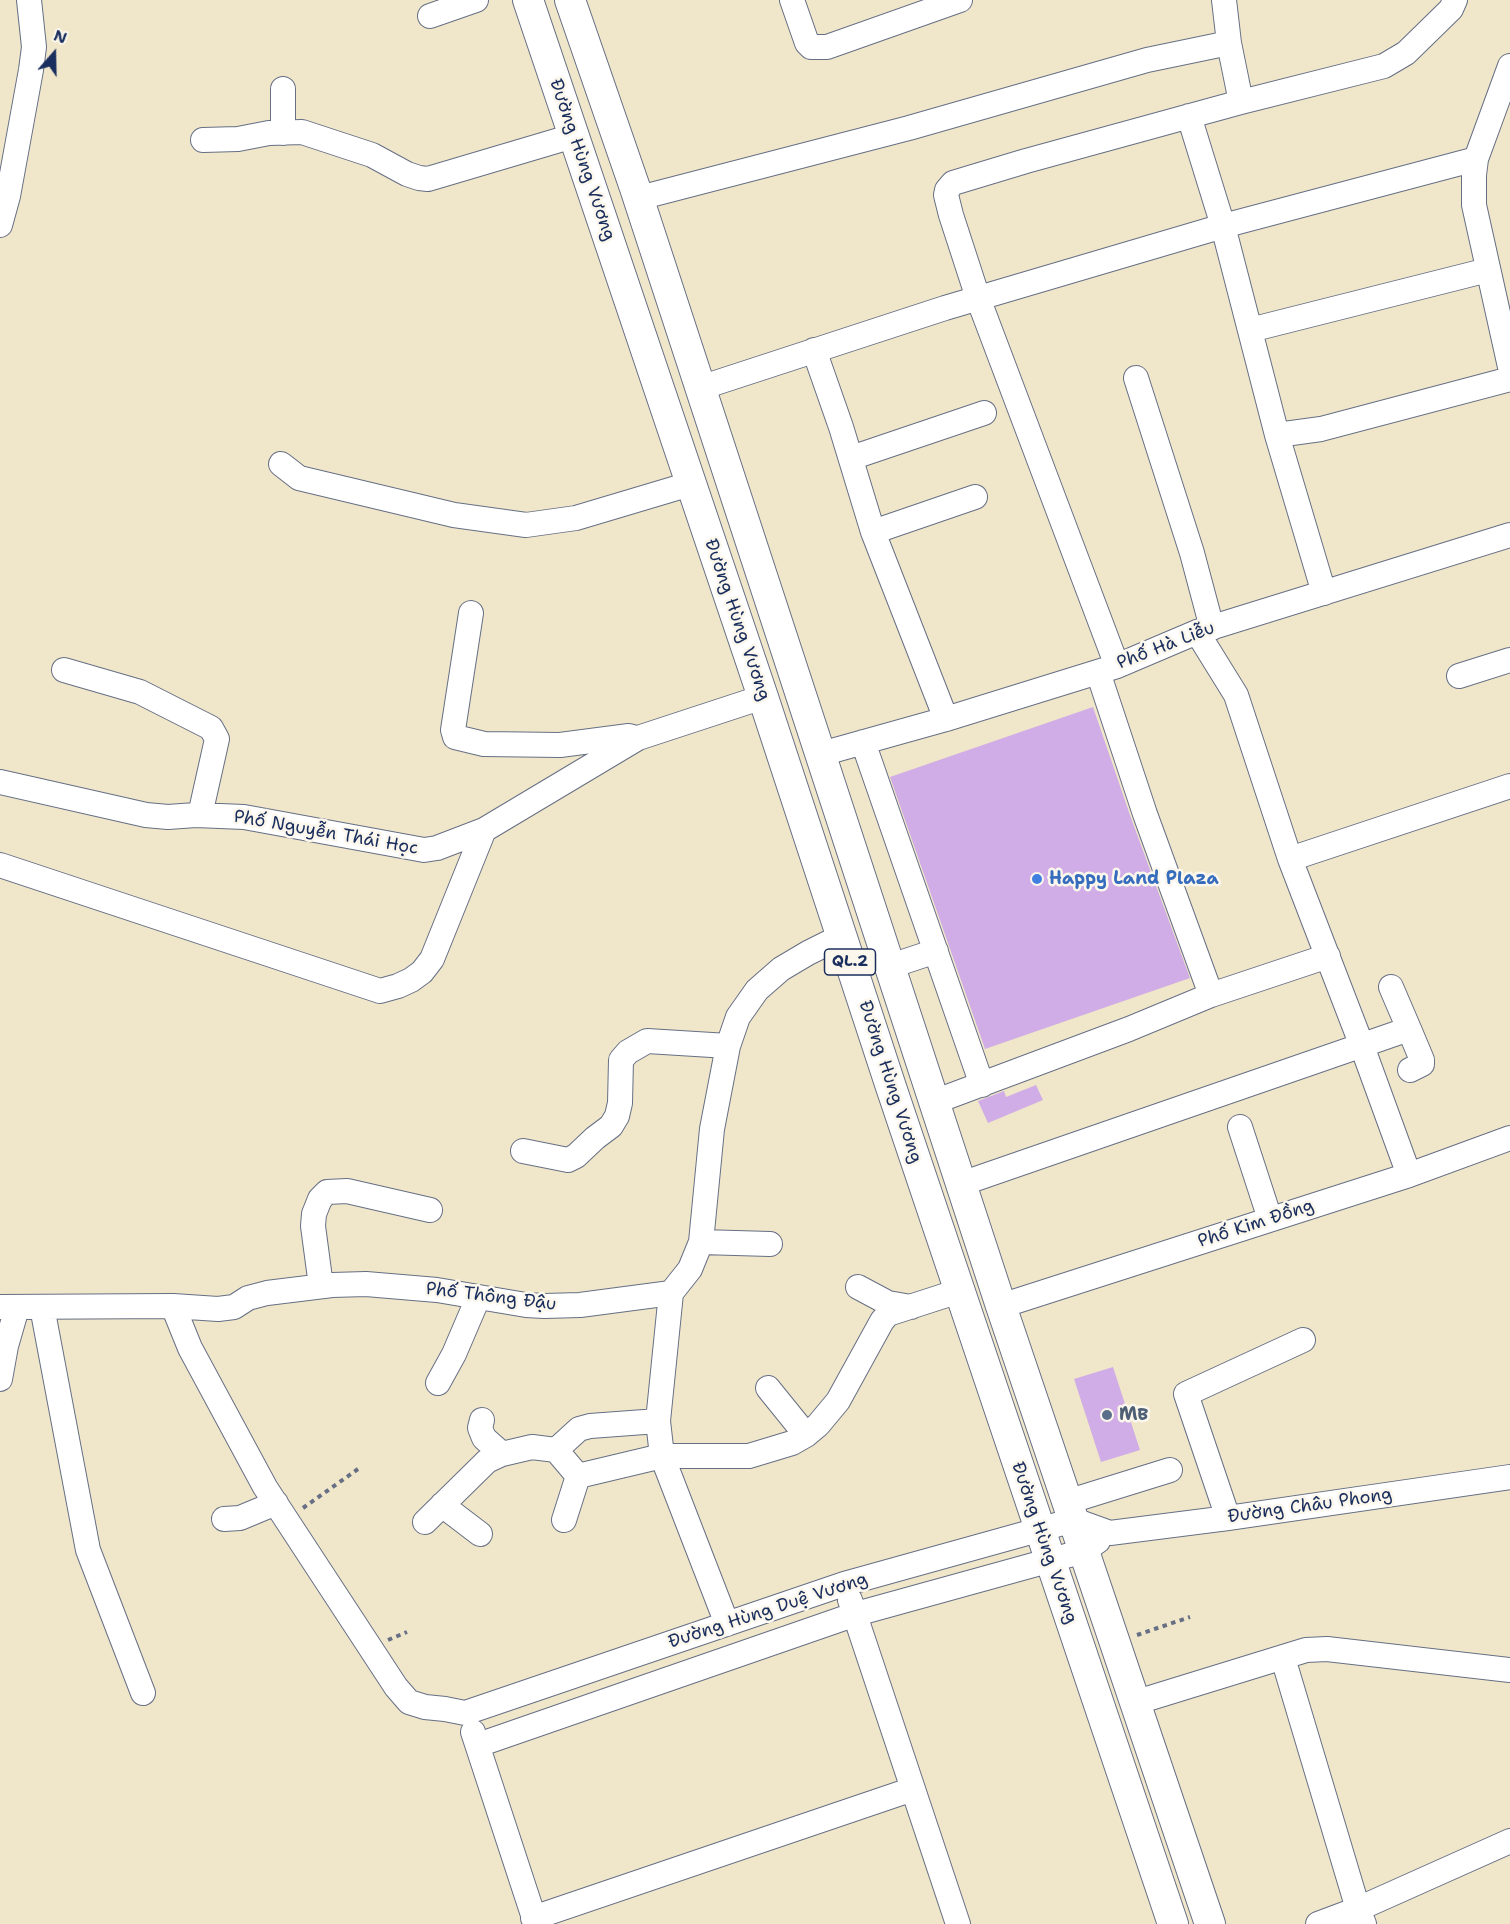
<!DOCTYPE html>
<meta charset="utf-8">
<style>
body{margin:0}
#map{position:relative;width:1510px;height:1924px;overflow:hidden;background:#f0e6ca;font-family:"Shantell Sans",sans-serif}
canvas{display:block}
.north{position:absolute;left:24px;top:24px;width:60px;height:60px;-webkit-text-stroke:4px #fbf7ec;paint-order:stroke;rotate:20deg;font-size:16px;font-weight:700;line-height:24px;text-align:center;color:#1b2f5e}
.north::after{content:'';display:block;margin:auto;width:21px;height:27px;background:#1b2f5e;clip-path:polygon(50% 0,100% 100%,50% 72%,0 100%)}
</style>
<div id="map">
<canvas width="1510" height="1924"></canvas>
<div class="north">N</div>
</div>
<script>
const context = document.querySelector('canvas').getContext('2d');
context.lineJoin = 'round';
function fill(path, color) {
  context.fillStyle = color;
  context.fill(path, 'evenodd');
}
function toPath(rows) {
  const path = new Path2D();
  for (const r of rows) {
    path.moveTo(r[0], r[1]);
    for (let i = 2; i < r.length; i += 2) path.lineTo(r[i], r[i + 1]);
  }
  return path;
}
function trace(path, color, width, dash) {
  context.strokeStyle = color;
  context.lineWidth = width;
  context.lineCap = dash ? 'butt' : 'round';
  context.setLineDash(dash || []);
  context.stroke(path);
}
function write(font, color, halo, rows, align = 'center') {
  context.font = font + ' "Shantell Sans",sans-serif';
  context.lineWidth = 5;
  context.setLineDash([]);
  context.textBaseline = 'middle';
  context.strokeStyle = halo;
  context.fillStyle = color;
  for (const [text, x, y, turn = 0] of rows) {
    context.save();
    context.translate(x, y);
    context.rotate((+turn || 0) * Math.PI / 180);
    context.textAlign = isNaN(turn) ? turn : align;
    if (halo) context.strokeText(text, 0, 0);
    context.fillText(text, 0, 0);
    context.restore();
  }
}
const building = toPath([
 [1093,707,1131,818,1190,978,985,1049,890,777],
 [1036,1085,1043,1100,988,1123,978,1101,1004,1091,1006,1097],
 [1113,1367,1140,1450,1101,1462,1074,1379]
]);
const path = toPath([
 [303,1508,358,1469],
 [1137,1635,1190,1617],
 [388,1640,407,1632]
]);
const minor = toPath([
 [792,0,807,43,811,47,827,47,960,0],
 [1224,0,1229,43,1241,102],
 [430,16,476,0],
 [1510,66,1476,159,1474,175,1474,205,1510,367],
 [1189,116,1223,226,1277,435,1321,429,1510,379],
 [283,133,283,89],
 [203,140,238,139,269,133,302,132,372,155,407,174,419,178,428,179,573,136],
 [639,198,909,128,1147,60,1229,43],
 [0,225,8,196,31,70,34,47,29,0],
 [1250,330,1488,270],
 [814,350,841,427,873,532,946,719],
 [1136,378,1192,553,1212,628],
 [700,388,945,308,1223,226,1476,159],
 [1277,435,1324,593],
 [851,458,984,413],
 [281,464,299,478,454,515,526,525,576,518,690,484],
 [873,532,975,497],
 [471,613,453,730,455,737,484,744,560,745,629,736,636,738],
 [1197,632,1236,695,1290,859,1362,1046,1409,1175],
 [1117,666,978,298,951,215,946,195,947,190,953,183,1026,161,1241,102,1384,66,1406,53,1451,9,1455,0],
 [64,670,140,692,211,728,217,739,200,815],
 [1098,672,1145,814,1211,995],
 [1459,676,1510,660],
 [863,742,982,1085],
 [821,754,946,719,1117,666,1197,632,1510,535],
 [0,782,146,815,168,817,196,815,244,817,424,850,437,848,484,830,638,738,763,697],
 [1290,859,1510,786],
 [0,865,380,991,398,986,411,980,422,972,432,959,484,830],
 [891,966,936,951],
 [1391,987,1409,1029],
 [934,1102,1129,1029,1211,995,1328,956],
 [1240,1127,1270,1219],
 [523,1151,568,1160,576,1156,595,1138,611,1126,617,1116,620,1103,621,1060,628,1052,647,1041,728,1046],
 [961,1184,1409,1029,1422,1060,1422,1064,1410,1070],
 [701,1242,770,1244],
 [321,1286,313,1226,314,1214,320,1199,327,1192,347,1191,430,1210],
 [858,1287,888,1303,911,1307],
 [671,1293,658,1421,662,1456,727,1624],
 [173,1306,190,1348,265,1487,396,1687,409,1702,425,1707,445,1709,465,1713],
 [1001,1306,1409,1175,1510,1138],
 [0,1307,173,1306,218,1309,234,1307,248,1298,267,1293,332,1285,366,1284,437,1290,526,1305,544,1306,580,1305,671,1293,690,1269,701,1242,712,1129,728,1046,738,1017,757,990,781,969,808,953,842,936],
 [42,1307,88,1550,143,1693],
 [0,1379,6,1346,17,1308],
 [438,1383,454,1354,478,1298],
 [768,1388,806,1435],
 [482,1420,480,1428,484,1438,502,1454],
 [556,1450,579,1429,590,1426,658,1421],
 [1067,1502,1170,1470],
 [442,1505,480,1534],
 [1228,1518,1186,1394,1303,1340],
 [224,1519,240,1518,276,1503],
 [564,1520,578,1476],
 [425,1522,487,1461,502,1454,532,1447,556,1450,578,1476,662,1456,749,1456,792,1443,806,1435,818,1425,838,1401,882,1321,888,1314,959,1291],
 [850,1600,958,1924],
 [1283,1658,1358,1909,1364,1924],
 [1134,1703,1306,1650,1327,1649,1510,1670],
 [465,1713,844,1584,1074,1520,1110,1533,1228,1518,1510,1477],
 [473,1732,536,1924],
 [478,1745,856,1614,1084,1551,1098,1541],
 [533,1918,913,1789],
 [1318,1924,1358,1909,1510,1841]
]);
const major = toPath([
 [528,0,763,697,891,1087,1173,1924],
 [570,0,635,188,1001,1306,1210,1924]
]);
const markers = [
 [1037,879,6,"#3f7fe0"],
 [1107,1415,6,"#5c6f8a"]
];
const shields = [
 [850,962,51]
];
const shieldNames = [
 ["QL.2",850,962]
];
const streetNames = [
 ["Đường Hùng Vương",582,160,71],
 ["Đường Hùng Vương",737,620,71],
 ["Phố Hà Liễu",1166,646,-21],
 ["Phố Nguyễn Thái Học",326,833,10],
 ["Đường Hùng Vương",890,1082,72],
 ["Phố Kim Đồng",1256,1224,-18],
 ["Phố Thông Đậu",491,1297,7],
 ["Đường Châu Phong",1310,1506,-8],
 ["Đường Hùng Vương",1044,1543,71],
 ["Đường Hùng Duệ Vương",768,1611,-18]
];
const shopNames = [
 ["Happy Land Plaza",1049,879]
];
const serviceNames = [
 ["MB",1119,1415]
];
fill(building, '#d0ade6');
trace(minor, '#666f84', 26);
trace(major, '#666f84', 32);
trace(path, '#666f84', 4, [4.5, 4.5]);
trace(minor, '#fff', 24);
trace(major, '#fff', 30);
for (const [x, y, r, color] of markers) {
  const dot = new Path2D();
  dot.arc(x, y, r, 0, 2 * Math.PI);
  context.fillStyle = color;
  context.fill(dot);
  trace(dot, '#fbf7ec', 2);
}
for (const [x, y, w] of shields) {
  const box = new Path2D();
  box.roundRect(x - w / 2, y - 13, w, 26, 4.5);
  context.fillStyle = '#fbf7ec';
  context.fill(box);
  trace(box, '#1b2f5e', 1.5);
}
write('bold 16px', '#1b2f5e', null, shieldNames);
write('18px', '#1b2f5e', '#fbf7ec', streetNames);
write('bold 18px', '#366cbe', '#fbf7ec', shopNames, 'left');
write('bold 18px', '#4e5e75', '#fbf7ec', serviceNames, 'left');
</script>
